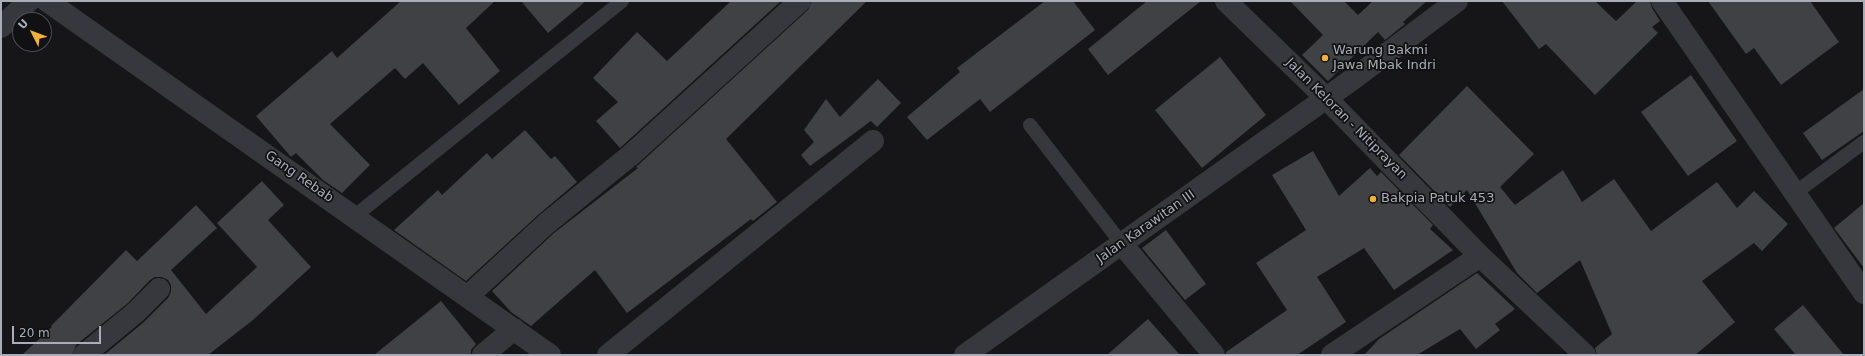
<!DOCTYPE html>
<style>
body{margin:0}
#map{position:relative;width:1865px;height:356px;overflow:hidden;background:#161618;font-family:"DejaVu Sans",sans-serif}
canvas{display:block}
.frame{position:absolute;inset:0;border:2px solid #a8adb8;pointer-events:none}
.north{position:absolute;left:12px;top:12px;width:40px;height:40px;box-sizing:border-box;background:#111113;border:1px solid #4d4f55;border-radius:50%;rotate:312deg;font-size:11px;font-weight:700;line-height:16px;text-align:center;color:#a8adb8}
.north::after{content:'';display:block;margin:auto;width:14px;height:18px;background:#f2b134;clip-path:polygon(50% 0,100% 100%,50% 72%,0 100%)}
.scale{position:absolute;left:12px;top:326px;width:89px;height:18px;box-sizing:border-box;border:2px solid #a8adb8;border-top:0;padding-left:5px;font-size:12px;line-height:14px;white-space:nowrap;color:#a8adb8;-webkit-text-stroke:3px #111113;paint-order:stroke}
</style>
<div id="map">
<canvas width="1865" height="356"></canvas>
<div class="frame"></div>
<div class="north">U</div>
<div class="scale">20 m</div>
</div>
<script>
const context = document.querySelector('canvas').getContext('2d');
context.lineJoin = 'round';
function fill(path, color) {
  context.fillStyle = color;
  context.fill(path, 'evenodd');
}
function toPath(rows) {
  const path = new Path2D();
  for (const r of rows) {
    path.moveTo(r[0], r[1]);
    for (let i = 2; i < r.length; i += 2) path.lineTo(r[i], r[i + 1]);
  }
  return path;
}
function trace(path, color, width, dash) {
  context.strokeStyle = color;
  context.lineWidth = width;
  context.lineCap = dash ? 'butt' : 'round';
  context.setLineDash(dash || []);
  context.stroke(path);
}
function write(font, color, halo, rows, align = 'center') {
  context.font = font + ' "DejaVu Sans",sans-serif';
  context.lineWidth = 3.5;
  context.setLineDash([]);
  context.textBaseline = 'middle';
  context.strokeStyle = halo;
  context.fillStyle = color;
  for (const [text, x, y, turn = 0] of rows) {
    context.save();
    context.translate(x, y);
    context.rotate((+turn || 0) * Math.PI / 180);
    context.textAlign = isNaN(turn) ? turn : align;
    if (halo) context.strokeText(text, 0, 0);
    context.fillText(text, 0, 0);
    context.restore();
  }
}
const building = toPath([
 [401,1,495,1,466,28,500,71,459,105,423,63,405,79,395,68,330,124,370,165,342,193,323,180,296,153,291,157,256,116,332,51,337,58],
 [521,1,586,1,548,33],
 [731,1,781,1,620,148,596,121,618,102,593,78,637,32,667,61],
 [812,1,867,1,726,139,777,202,753,221,751,219,627,313,595,270,531,326,511,312,492,291,554,233,638,168,636,167,808,10],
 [1045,1,1073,1,1095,30,990,112,980,99,927,140,907,117,960,72,957,68],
 [1147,1,1201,1,1108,75,1088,49],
 [1290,1,1344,1,1358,15,1373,1,1427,1,1403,22,1405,24,1385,40,1378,32,1328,81,1302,55,1323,35],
 [1502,1,1595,1,1616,21,1637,1,1650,1,1652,8,1660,21,1652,27,1658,33,1595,95,1546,44,1539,49],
 [1708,1,1810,1,1839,42,1781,85,1754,48,1746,54],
 [1220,57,1266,115,1202,168,1155,110],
 [1691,75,1737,141,1688,176,1641,112],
 [878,79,901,103,877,127,871,121,810,166,801,155,814,142,804,130,826,99,840,117],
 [1467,86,1534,154,1500,187,1515,205,1563,170,1582,202,1614,179,1651,231,1717,182,1737,208,1754,191,1788,224,1762,251,1754,243,1702,281,1735,322,1695,355,1597,355,1595,348,1612,334,1580,260,1537,293,1517,273,1467,190,1450,207,1399,155],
 [1864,89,1864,131,1822,160,1803,133],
 [525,130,551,159,555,156,577,182,538,215,466,281,394,230,438,190,442,195,487,153,492,159],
 [1313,151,1339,196,1370,168,1377,176,1381,172,1433,225,1430,229,1453,250,1394,290,1364,248,1317,277,1346,322,1297,355,1226,355,1226,352,1287,310,1256,263,1306,230,1272,175],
 [262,181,284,205,268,220,311,267,253,320,208,355,104,355,144,322,168,298,171,292,171,285,168,280,162,277,155,277,150,280,128,303,76,345,72,355,22,355,52,327,51,326,126,250,137,261,196,205,217,228,171,270,206,314,257,267,217,223],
 [1864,203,1864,268,1834,228],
 [1166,230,1206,284,1185,300,1142,248],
 [1477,273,1515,309,1495,324,1500,330,1476,349,1460,329,1417,355,1364,355,1379,339],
 [441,301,476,344,471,350,471,355,374,355],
 [1803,305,1844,355,1796,355,1774,329],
 [1148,319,1180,355,1107,355]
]);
const service = toPath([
 [1030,125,1122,244],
 [1795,193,1864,142],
 [355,216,622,1]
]);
const minor = toPath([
 [47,1,550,355],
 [1226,1,1326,98,1480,256,1585,355],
 [1662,1,1864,293],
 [1,27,29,1],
 [1122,244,1214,355],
 [468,296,546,224,632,154,800,1],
 [84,355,136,312,159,289],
 [483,355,514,329],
 [608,355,873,141],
 [965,355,1353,79,1457,1],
 [1332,355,1480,256]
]);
const markers = [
 [1325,58,4,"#f2b134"],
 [1373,199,4,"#f2b134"]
];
const poiNames = [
 ["Warung Bakmi",1333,51],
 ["Jawa Mbak Indri",1333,66],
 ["Bakpia Patuk 453",1381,199]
];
const streetNames = [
 ["Jalan Keloran - Nitiprayan",1346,119,45],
 ["Gang Rebab",299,177,35],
 ["Jalan Karawitan III",1146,227,-35]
];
fill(building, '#404145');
trace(service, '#37383d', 14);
trace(minor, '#37383d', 22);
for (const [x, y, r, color] of markers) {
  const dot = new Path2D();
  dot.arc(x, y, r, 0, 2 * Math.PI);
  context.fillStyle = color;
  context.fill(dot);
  trace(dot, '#111113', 1.5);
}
write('13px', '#a8adb8', '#111113', poiNames, 'left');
write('13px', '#a8adb8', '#111113', streetNames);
</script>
